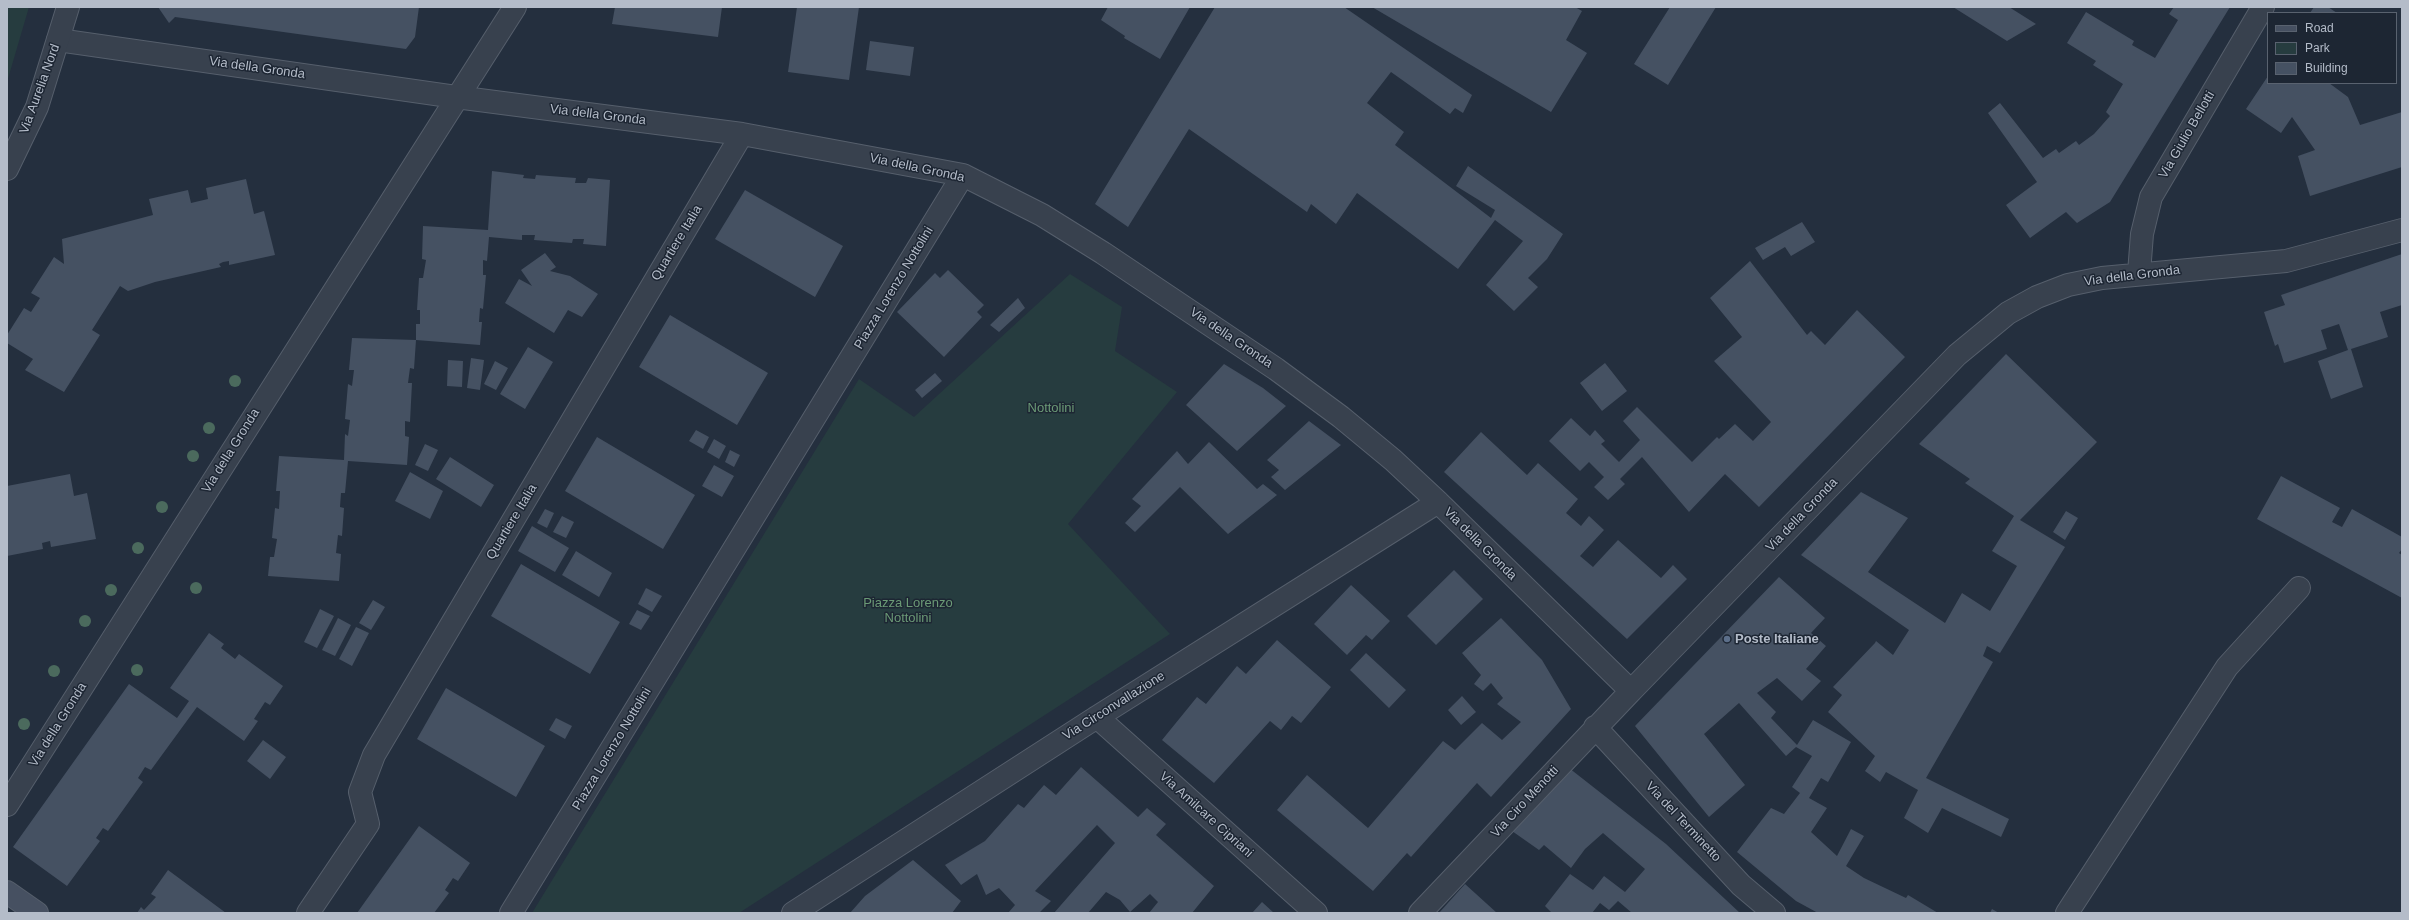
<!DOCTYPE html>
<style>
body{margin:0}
#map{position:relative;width:2409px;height:920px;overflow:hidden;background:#242f3e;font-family:Arial,sans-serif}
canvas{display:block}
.frame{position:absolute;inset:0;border:8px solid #b4bcc9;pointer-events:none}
.legend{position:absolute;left:2267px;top:12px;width:130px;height:72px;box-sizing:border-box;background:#1d2633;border:1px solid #59626f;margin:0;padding:5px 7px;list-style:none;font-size:12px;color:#b4bcc9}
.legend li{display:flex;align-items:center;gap:8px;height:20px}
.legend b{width:20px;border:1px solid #59626f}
</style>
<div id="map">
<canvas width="2409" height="920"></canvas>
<div class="frame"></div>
<ul class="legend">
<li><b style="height:5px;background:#465061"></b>Road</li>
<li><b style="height:11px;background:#263c3f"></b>Park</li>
<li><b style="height:11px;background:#455162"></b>Building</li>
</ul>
</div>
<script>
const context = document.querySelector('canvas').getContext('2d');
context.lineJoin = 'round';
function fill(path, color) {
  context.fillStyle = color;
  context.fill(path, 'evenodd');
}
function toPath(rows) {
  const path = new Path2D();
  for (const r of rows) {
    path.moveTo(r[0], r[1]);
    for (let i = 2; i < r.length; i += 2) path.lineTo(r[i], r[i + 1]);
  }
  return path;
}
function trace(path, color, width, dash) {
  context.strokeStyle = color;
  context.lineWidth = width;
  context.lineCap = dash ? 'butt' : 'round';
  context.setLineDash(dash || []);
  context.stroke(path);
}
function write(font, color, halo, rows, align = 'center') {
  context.font = font + ' Arial,sans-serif';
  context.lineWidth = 3;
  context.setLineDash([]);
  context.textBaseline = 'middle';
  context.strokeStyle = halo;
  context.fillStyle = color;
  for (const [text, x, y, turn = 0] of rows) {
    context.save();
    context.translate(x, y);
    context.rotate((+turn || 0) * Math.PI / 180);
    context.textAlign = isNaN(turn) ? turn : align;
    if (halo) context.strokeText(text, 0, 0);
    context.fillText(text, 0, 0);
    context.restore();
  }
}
const green = toPath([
 [7,7,29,7,7,82],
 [1070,274,1122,307,1115,351,1177,392,1068,524,1170,634,739,913,532,913,859,379,914,417]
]);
const building = toPath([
 [158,7,419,7,415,37,406,49,175,17,169,23],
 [615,7,722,7,718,37,612,24],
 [797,7,859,7,849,80,788,72],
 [1108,7,1190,7,1160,59,1124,38,1125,36,1101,20],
 [1215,7,1344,7,1472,95,1463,113,1455,108,1450,114,1391,72,1367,103,1404,132,1395,145,1491,218,1495,210,1456,186,1468,166,1563,234,1547,259,1528,278,1538,287,1514,311,1486,285,1523,241,1495,220,1458,269,1357,193,1336,224,1311,204,1307,212,1189,129,1128,227,1095,204],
 [1372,7,1575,7,1582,11,1566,40,1587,53,1551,112],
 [1670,7,1716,7,1668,85,1634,64],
 [1953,7,2009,7,2036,24,2007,41],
 [2174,7,2230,7,2110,202,2077,223,2066,212,2030,238,2006,205,2037,182,1988,113,2000,103,2043,158,2056,149,2059,153,2076,141,2079,145,2094,134,2110,116,2106,112,2123,84,2093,65,2096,61,2067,43,2086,12,2134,41,2132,45,2155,58,2178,20,2169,14],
 [2314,7,2328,7,2337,13,2310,13],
 [870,41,914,47,910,76,866,70],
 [2268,76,2268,83,2329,83,2348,97,2360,125,2402,112,2402,167,2310,196,2298,156,2315,150,2292,117,2281,133,2246,109],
 [492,171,524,175,523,178,535,179,536,175,576,178,575,183,586,183,588,178,610,180,606,246,583,244,584,239,573,239,572,243,534,240,535,235,522,235,522,240,489,237,487,261,483,260,483,275,486,275,483,309,480,308,479,322,482,322,480,345,416,340,416,324,420,324,420,310,417,310,419,278,423,278,426,260,422,259,423,226,488,230],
 [246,179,254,214,264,211,275,255,229,265,229,261,223,262,219,264,221,267,155,282,128,291,120,286,92,330,100,335,64,392,25,370,33,359,7,343,7,335,24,308,31,312,40,298,31,293,54,257,64,264,62,239,153,215,149,199,188,190,191,203,208,199,206,188],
 [745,190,843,246,815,297,715,239],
 [1802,222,1815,242,1791,256,1785,247,1763,260,1755,248],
 [545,253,556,267,550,271,570,276,598,294,582,317,568,310,554,333,505,303,519,279,532,286,521,270],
 [2402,254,2402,305,2380,312,2388,337,2351,349,2363,387,2331,399,2318,361,2348,350,2339,324,2321,330,2327,349,2284,363,2278,344,2275,346,2264,312,2285,305,2281,295],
 [1750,261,1807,335,1811,331,1825,345,1857,310,1905,357,1759,507,1725,474,1689,512,1642,457,1620,479,1625,484,1608,500,1594,487,1604,477,1589,462,1580,471,1549,441,1571,418,1590,436,1595,430,1605,441,1601,444,1619,462,1640,440,1623,421,1637,407,1692,462,1717,437,1719,439,1735,424,1753,441,1771,422,1714,361,1742,337,1710,298],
 [948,270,984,305,977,312,982,317,944,357,897,312,935,273,940,278],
 [1018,298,1025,308,999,332,990,325],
 [670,315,768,373,737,425,639,367],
 [352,338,416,340,414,369,410,368,408,383,412,383,410,422,405,421,405,436,409,437,407,465,348,461,345,493,341,493,340,507,344,508,342,536,338,535,336,553,341,554,339,581,268,576,270,557,274,557,277,539,272,538,275,508,279,509,280,491,276,491,279,456,344,460,345,434,348,436,350,420,345,419,348,384,352,386,354,370,349,370],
 [528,347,553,362,525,409,500,394],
 [2006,354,2097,442,2020,520,2065,547,2000,653,1987,646,1983,656,1993,662,1926,778,2009,819,2001,837,1942,808,1928,833,1904,818,1918,790,1886,772,1880,782,1865,771,1875,756,1828,712,1842,695,1833,687,1875,643,1876,641,1893,655,1909,630,1801,555,1861,492,1908,518,1868,572,1945,623,1962,593,1990,611,2017,566,1992,551,2014,516,1965,483,1970,479,1919,444],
 [471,358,484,360,480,390,467,388],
 [448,360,463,361,462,387,447,386],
 [495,361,508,368,496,390,484,384],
 [1605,363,1627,391,1602,411,1580,383],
 [1224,364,1263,388,1286,406,1237,451,1186,405],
 [935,373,942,381,922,398,915,390],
 [1309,421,1341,445,1285,490,1271,477,1279,470,1267,460],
 [696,430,709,437,703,449,689,441],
 [1481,432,1527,475,1538,463,1578,499,1566,513,1581,526,1589,516,1604,530,1580,556,1593,567,1618,540,1661,578,1673,565,1687,579,1627,639,1444,472],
 [597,437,695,495,663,549,565,491],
 [714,439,726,446,719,459,707,452],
 [1209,442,1257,489,1263,484,1277,495,1228,534,1180,487,1135,532,1125,523,1141,506,1132,499,1177,451,1188,464],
 [425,444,438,450,428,471,415,465],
 [730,450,740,455,734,467,725,462],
 [450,457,494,485,481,507,436,479],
 [714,465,734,476,722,497,702,486],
 [410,472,443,491,430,519,395,501],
 [70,474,74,496,87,493,96,539,51,547,50,541,42,543,43,549,7,556,7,486],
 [2281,476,2340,508,2332,522,2342,527,2352,509,2402,537,2402,549,2399,553,2402,555,2402,598,2257,519],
 [545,509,554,513,547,528,537,523],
 [2066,511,2078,518,2065,540,2053,532],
 [562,516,574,522,566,538,553,532],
 [532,526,569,548,555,572,518,551],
 [576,551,612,573,599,597,562,575],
 [521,564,620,622,590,674,491,616],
 [1454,570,1483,599,1436,645,1407,616],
 [1779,577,1825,618,1811,633,1826,646,1806,669,1821,681,1802,701,1777,678,1757,693,1776,712,1771,718,1797,745,1813,720,1851,742,1828,782,1821,778,1809,798,1827,808,1811,832,1837,856,1851,829,1864,836,1846,866,1864,878,1906,898,1908,895,1938,913,1818,913,1796,901,1737,852,1771,808,1784,814,1800,793,1792,787,1812,756,1796,747,1786,756,1739,703,1704,734,1745,785,1709,817,1635,726],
 [1351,585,1390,621,1372,640,1366,635,1347,655,1314,624],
 [646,588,662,596,652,612,638,604],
 [373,600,385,607,371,630,359,623],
 [320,609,334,616,317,648,304,642],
 [637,610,650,616,641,630,629,624],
 [338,618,351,625,335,656,322,650],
 [1501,618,1542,660,1571,709,1491,797,1477,783,1411,857,1407,853,1373,891,1277,810,1307,775,1368,828,1443,741,1455,750,1482,723,1502,740,1521,722,1497,704,1503,698,1491,683,1483,691,1474,684,1481,675,1462,653],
 [356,627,369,633,352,666,339,659],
 [209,633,224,644,221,648,235,659,239,654,283,686,270,705,265,702,254,719,258,721,244,741,197,707,151,770,145,767,138,778,143,782,108,831,103,828,96,838,100,841,67,886,13,847,129,684,177,718,189,701,170,688],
 [1277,640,1331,687,1301,723,1292,716,1281,730,1270,721,1214,783,1162,740,1197,697,1206,704,1237,666,1246,674],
 [1366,653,1406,690,1389,708,1350,670],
 [446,688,545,746,516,797,417,739],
 [1462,696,1476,712,1461,725,1448,710],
 [556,718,572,726,565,739,549,730],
 [263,740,286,757,270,779,247,761],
 [1081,767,1138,817,1147,808,1166,824,1156,835,1214,886,1192,913,1149,913,1158,902,1150,894,1130,912,1120,900,1106,892,1088,913,1054,913,1115,843,1097,825,1035,891,1051,901,1039,913,1008,913,1015,905,999,888,986,895,977,874,961,885,945,865,985,841,1018,804,1024,808,1044,785,1056,795],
 [1569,768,1666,844,1740,913,1632,913,1618,901,1609,910,1600,903,1592,913,1552,913,1545,906,1570,874,1593,890,1604,876,1625,892,1645,869,1603,833,1585,849,1571,868,1544,845,1539,850,1512,831],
 [419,826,470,863,458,881,453,878,445,890,449,893,434,913,357,913],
 [913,860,961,901,952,913,850,913,865,896],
 [168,870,226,913,137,913,141,907,144,910,156,897,151,894],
 [1465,884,1497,913,1439,913],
 [1262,902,1274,913,1252,913],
 [1992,909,1999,913,1990,913]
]);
const service = toPath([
 [2067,913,2227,667,2299,588]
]);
const minor = toPath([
 [58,40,456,97,742,134,963,175,1042,215,1103,253,1276,369,1341,417,1393,460,1438,502,1631,691,1957,355,2008,313,2037,297,2068,285,2102,278,2286,261,2402,230],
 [2139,273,2142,234,2151,197,2263,7],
 [1097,717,1316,913],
 [1595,727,1741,885,1774,913],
 [7,805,515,7],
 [308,913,368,824,360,792,374,755,742,134],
 [511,913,963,175],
 [793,913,1097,717,1438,502],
 [1420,913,1631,691]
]);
const tertiary = toPath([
 [7,169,37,107,68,7]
]);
const secondary = toPath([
 [7,892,37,913]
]);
const trees = [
 [235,381],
 [209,428],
 [193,456],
 [162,507],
 [138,548],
 [196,588],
 [111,590],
 [85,621],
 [137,670],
 [54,671],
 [24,724]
];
const markers = [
 [1727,639,4,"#5c6f8a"]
];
const streetNames = [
 ["Via della Gronda",257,68,8],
 ["Via Aurelia Nord",40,89,-70],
 ["Via della Gronda",598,115,7],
 ["Via Giulio Bellotti",2187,135,-60],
 ["Via della Gronda",917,168,12],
 ["Quartiere Italia",677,243,-59],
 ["Via della Gronda",2132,276,-7],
 ["Piazza Lorenzo Nottolini",894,288,-59],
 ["Via della Gronda",1231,338,34],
 ["Via della Gronda",231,451,-58],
 ["Via della Gronda",1802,515,-46],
 ["Quartiere Italia",512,522,-59],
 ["Via della Gronda",1480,544,45],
 ["Via Circonvallazione",1114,706,-32],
 ["Via della Gronda",58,725,-58],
 ["Piazza Lorenzo Nottolini",612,749,-59],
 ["Via Ciro Menotti",1525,802,-47],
 ["Via Amilcare Cipriani",1206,815,42],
 ["Via del Terminetto",1683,822,47]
];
const parkNames = [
 ["Nottolini",1051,408],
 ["Piazza Lorenzo",908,603],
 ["Nottolini",908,618]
];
const poiNames = [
 ["Poste Italiane",1735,639]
];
fill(green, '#263c3f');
fill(building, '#455162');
trace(service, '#565f6c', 24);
trace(minor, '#565f6c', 24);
trace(tertiary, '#565f6c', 24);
trace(secondary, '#565f6c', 24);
trace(service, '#38414e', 22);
trace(minor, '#38414e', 22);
trace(tertiary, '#38414e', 22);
trace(secondary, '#465061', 22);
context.fillStyle = '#4b6a5d';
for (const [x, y] of trees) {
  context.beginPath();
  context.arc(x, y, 6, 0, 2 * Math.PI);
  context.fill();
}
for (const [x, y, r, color] of markers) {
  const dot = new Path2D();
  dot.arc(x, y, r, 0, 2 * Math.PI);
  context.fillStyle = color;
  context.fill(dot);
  trace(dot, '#1d2633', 1.5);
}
write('13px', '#b4bcc9', '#1d2633', streetNames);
write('13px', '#6b9a76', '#1d2633', parkNames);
write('bold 13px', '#b4bcc9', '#1d2633', poiNames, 'left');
</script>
